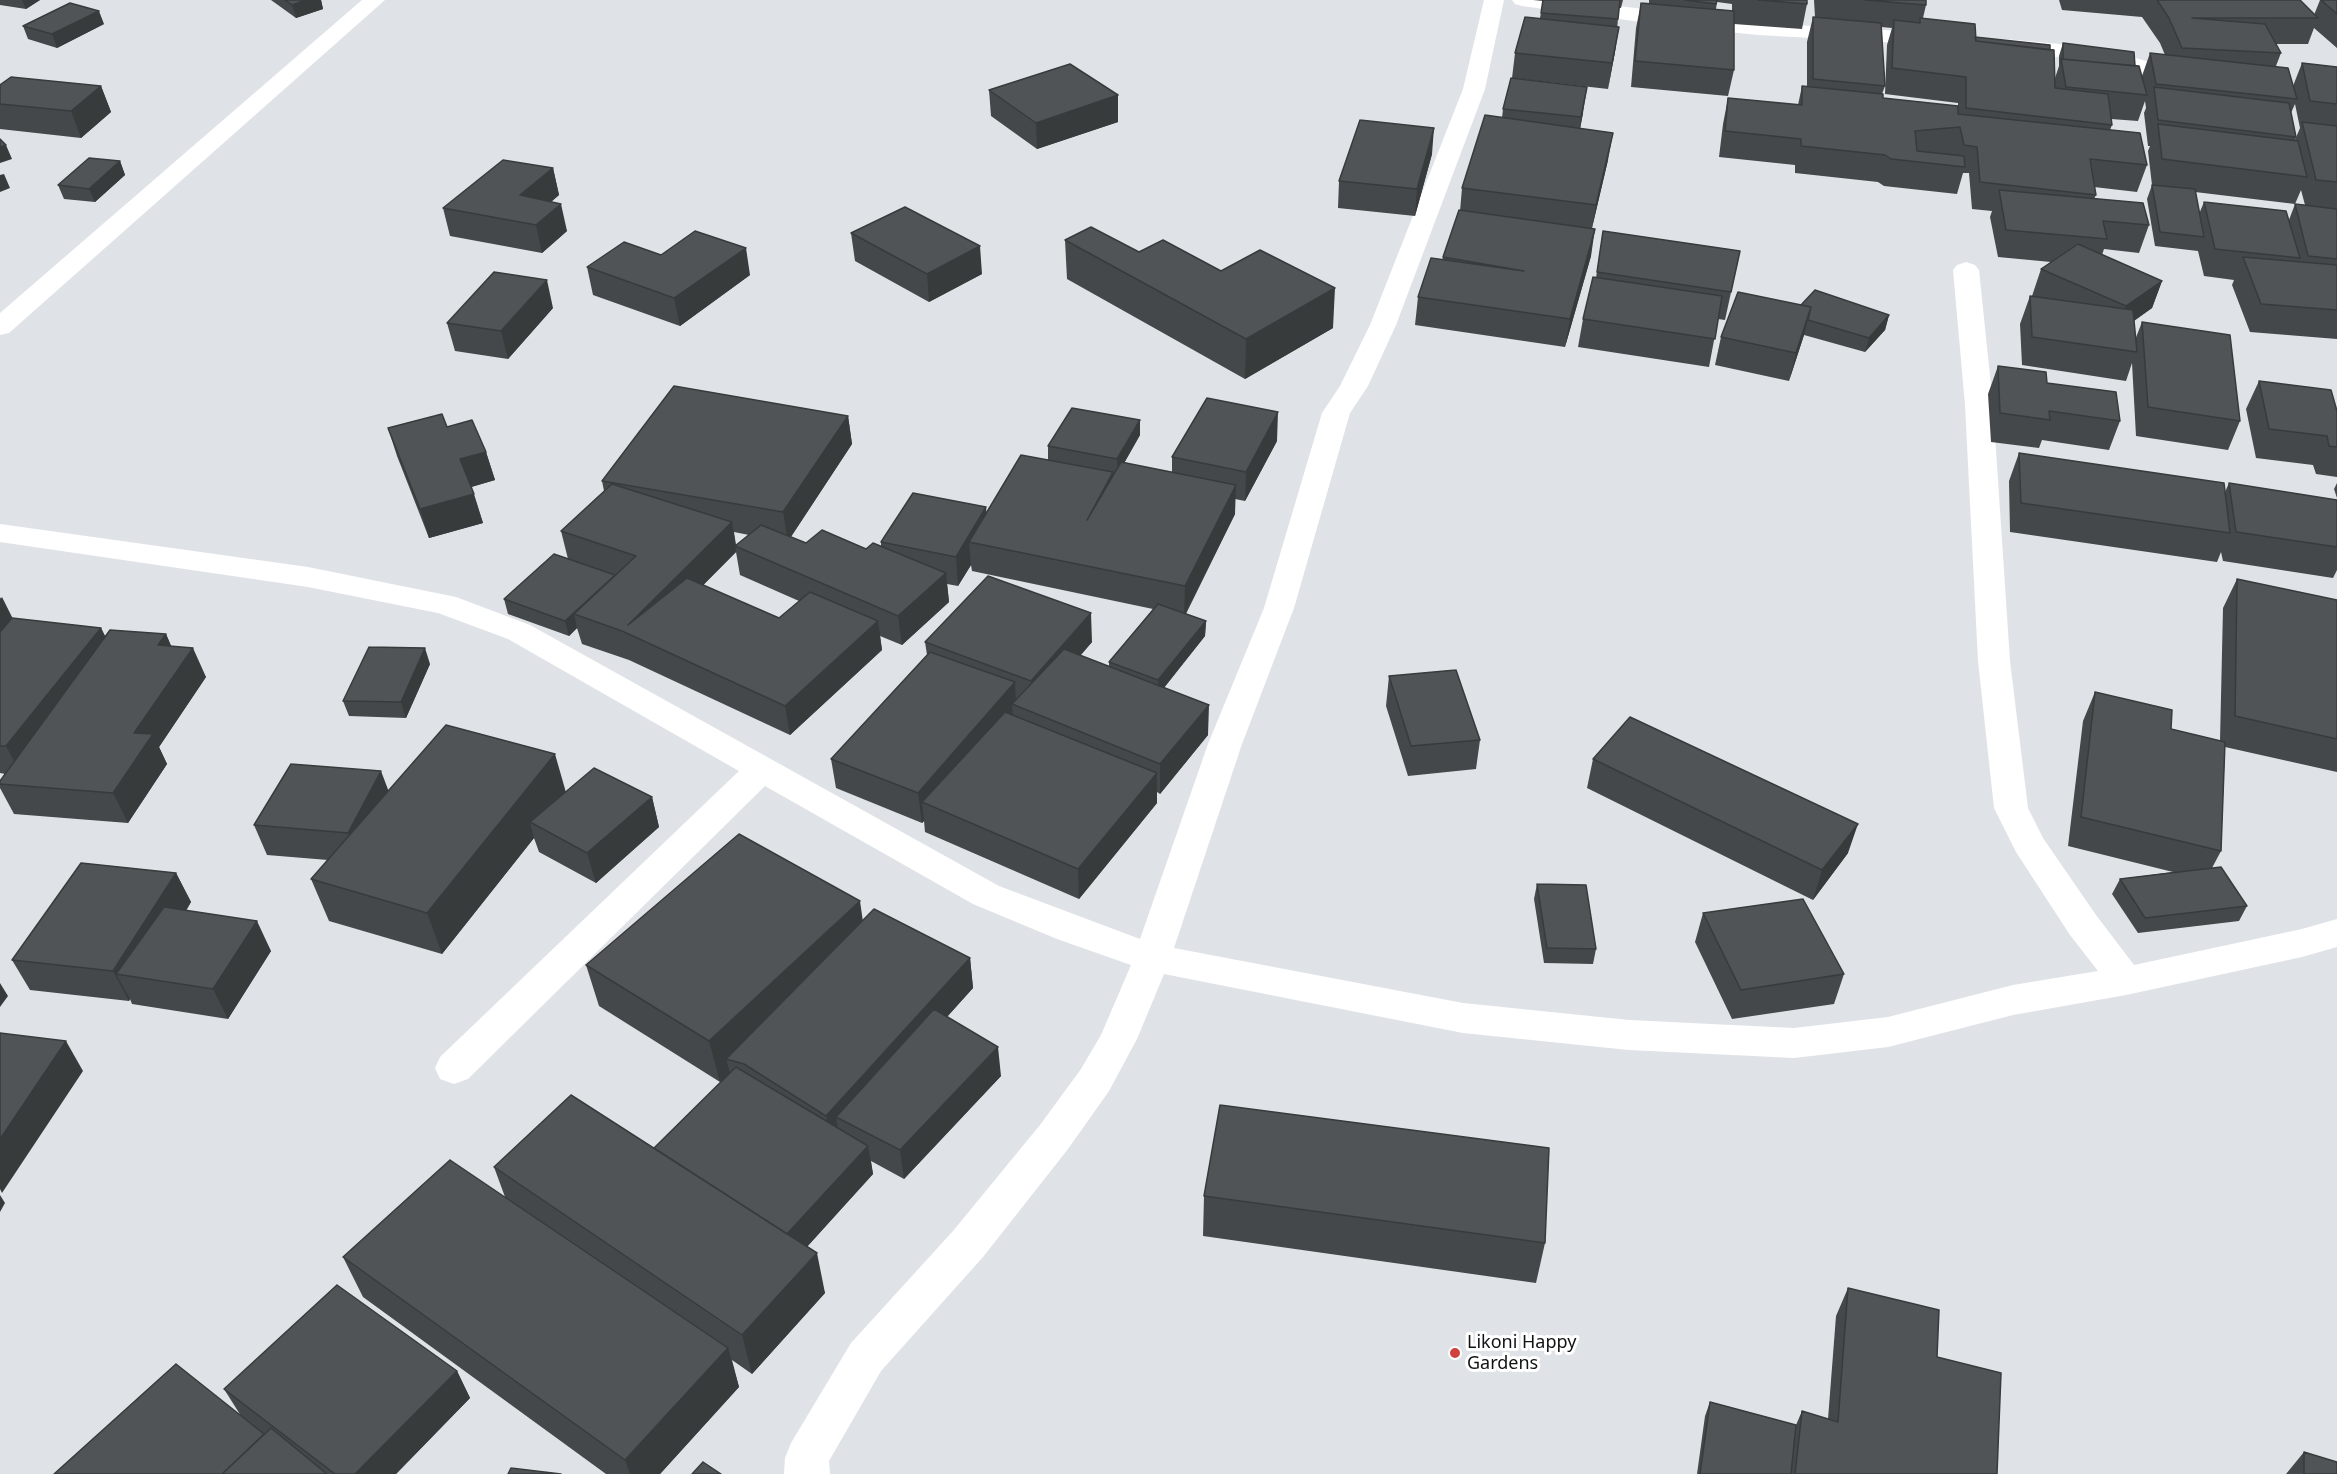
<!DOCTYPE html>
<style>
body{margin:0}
canvas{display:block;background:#dfe3e7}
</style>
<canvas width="2337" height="1474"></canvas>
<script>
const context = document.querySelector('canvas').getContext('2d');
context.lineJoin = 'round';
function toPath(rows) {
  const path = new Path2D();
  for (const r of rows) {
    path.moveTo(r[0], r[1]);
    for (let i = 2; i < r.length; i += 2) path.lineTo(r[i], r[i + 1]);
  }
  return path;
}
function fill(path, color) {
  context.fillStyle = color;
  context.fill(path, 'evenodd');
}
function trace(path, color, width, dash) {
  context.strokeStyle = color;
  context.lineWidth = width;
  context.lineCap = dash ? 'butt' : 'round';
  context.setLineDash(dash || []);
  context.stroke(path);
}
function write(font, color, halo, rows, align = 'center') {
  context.font = font + ' "Noto Sans",sans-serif';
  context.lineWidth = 6;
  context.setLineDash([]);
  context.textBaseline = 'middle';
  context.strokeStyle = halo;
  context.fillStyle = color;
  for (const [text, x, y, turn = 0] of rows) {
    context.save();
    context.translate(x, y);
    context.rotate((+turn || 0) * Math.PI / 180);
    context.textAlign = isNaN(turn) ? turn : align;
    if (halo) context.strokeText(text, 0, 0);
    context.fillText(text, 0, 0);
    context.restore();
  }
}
const street = toPath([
 [362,0,385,0,9,333,0,335,0,313,362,0],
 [1484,0,1504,0,1485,89,1396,325,1368,386,1350,413,1294,608,1242,744,1174,948,1463,1003,1629,1020,1794,1028,1888,1017,2013,985,2098,971,2070,935,2016,852,1994,808,1978,661,1965,405,1953,270,1957,265,1966,262,1975,265,1979,270,1993,405,2010,661,2028,808,2043,838,2096,915,2134,965,2302,929,2337,919,2337,947,2302,957,2126,995,2013,1015,1888,1047,1794,1058,1629,1050,1463,1033,1164,974,1137,1039,1109,1091,1068,1149,983,1257,881,1371,829,1461,830,1474,784,1474,785,1458,791,1443,851,1343,953,1231,1040,1125,1081,1069,1101,1035,1131,965,1057,939,973,904,765,786,468,1079,454,1084,440,1079,435,1068,440,1057,739,771,508,639,438,613,308,587,0,542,0,524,308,567,456,597,530,625,999,886,1140,939,1208,744,1264,608,1322,413,1340,386,1370,325,1463,89,1484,0],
 [1512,0,1569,0,1759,23,1935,33,1943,34,1946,39,1943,44,1935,45,1759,35,1686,28,1522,6,1515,4,1512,0],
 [2005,39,2103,48,2169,68,2197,73,2200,78,2197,83,2189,85,2157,79,2103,62,1997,50,1994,45,1997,40,2005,39]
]);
const wall = toPath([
 [0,0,40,0,26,9,0,5],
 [271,0,321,0,323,9,296,18],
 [1533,0,1623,0,1621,8,1619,8,1615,52,1608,89,1512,78,1515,53,1540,18,1543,1],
 [1649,0,1807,0,1807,4,1802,29,1734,24,1734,70,1728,96,1631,87,1636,28,1641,3,1649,4],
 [1717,2,1732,4,1732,11,1716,9],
 [1814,0,1926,0,1926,5,1923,18,1975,37,2050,50,2055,78,2059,66,2059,56,2063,43,2135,66,2142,76,2150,53,2165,55,2160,43,2142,17,2062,10,2059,0,2300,0,2314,15,2320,0,2337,0,2337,48,2314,28,2308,44,2276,44,2281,53,2276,66,2293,86,2302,63,2337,67,2337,339,2250,332,2232,285,2234,280,2204,276,2198,251,2155,246,2147,199,2152,185,2148,151,2150,146,2148,146,2144,113,2146,108,2145,101,2138,121,2111,119,2112,125,2110,130,2147,165,2137,192,2094,187,2096,195,2094,199,2149,225,2139,253,2104,249,2102,255,2162,281,2152,308,2134,321,2135,340,2142,322,2240,421,2228,450,2136,436,2132,363,2126,381,2022,365,2020,324,2030,296,2032,296,2041,269,2051,262,1998,257,1990,217,1992,211,1972,209,1969,173,1963,173,1957,194,1884,186,1878,182,1795,173,1795,165,1719,157,1723,124,1728,98,1798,105,1802,86,1807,87,1807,42,1813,17,1815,17],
 [1881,27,1892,28,1887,45,1885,94,1958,103,1958,106,1883,98,1882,94,1885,86],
 [2295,104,2300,128,2295,140,2296,137,2291,113],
 [2301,190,2305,205,2295,204,2289,220,2204,202,2199,214,2195,192,2295,204],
 [104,24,57,48,28,39,23,26],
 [101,86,111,112,81,138,0,129,0,104],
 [989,90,1118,95,1118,122,1037,149,991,116],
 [1503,109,1583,113,1580,129,1608,160,1592,228,1591,256,1565,347,1415,325,1418,297,1442,260,1460,211,1462,188,1502,118],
 [1432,154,1415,216,1338,208,1339,181],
 [120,161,125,175,95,202,64,199,58,185],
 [553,168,559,195,551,202,567,231,542,253,450,236,443,208],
 [1603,231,1740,251,1725,320,1718,319,1709,367,1578,347,1583,319,1596,278],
 [851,233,982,274,929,302,855,261],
 [1065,240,1139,252,1221,271,1333,328,1245,379,1067,279],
 [661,255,750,275,680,326,593,295,587,267],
 [1801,305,1889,315,1885,330,1865,352,1804,335,1789,381,1715,365,1721,337],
 [553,308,508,359,455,351,447,323],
 [1998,366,2047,383,2120,421,2109,450,2042,440,2039,448,1991,442,1988,394],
 [2259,381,2337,411,2337,477,2316,474,2313,465,2256,458,2246,409],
 [848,416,852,444,791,537,806,543,866,549,881,547,881,542,987,513,1048,460,1048,446,1140,420,1140,435,1124,463,1172,472,1172,457,1277,441,1245,501,1235,499,1235,514,1186,614,1206,621,1205,636,1164,688,1208,735,1160,794,1157,792,1157,803,1079,899,925,832,924,821,922,823,836,788,831,759,927,655,925,642,1092,642,1080,656,1109,667,1109,662,1153,609,972,571,971,565,958,586,947,584,949,602,902,645,880,636,882,650,790,735,629,660,582,644,577,628,569,636,508,614,504,599,568,559,561,531,604,491,602,481],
 [734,532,749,535,736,545],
 [736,552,740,575,799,601,779,618,703,585],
 [447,427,486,452,495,480,471,487,483,523,429,538,397,456,388,428],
 [2019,453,2225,492,2229,483,2337,500,2337,570,2333,578,2223,561,2221,552,2217,562,2010,532,2009,481],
 [2337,483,2337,498,2334,489],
 [2237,579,2337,600,2337,772,2225,747,2221,851,2212,868,2247,906,2239,921,2138,933,2112,894,2120,879,2173,872,2068,846,2083,721,2095,692,2171,729,2220,741,2223,608],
 [0,597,12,618,101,628,105,636,166,634,171,646,206,677,159,747,167,764,128,823,14,814,0,788,0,781,5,774,0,773],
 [430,664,406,718,349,716,343,701],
 [1389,676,1480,740,1476,769,1408,776,1386,706],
 [1593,759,1848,853,1813,900,1587,788],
 [388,791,566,792,652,797,659,827,596,883,539,852,534,838,442,954,329,921,311,879,328,860,267,855,254,825],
 [176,873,191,902,186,911,271,951,228,1019,132,1004,130,999,129,1001,30,990,12,960],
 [1537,884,1596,949,1593,964,1544,963,1534,899],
 [1703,913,1844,974,1834,1004,1732,1019,1695,942],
 [863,920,970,958,973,988,947,1017,1001,1076,904,1179,871,1161,873,1174,807,1247,825,1293,752,1374,732,1360,739,1387,660,1474,606,1474,363,1297,343,1257,505,1197,494,1167,654,1148,730,1074,720,1082,599,1006,586,965],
 [1204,1196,1545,1243,1536,1283,1203,1236],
 [1848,1288,1937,1357,1997,1474,1697,1474,1705,1416,1710,1402,1796,1425,1802,1411,1828,1419,1836,1316],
 [457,1371,470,1398,396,1474,54,1474,241,1416,224,1389],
 [2304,1452,2337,1474,2286,1474]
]);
const shadedWall = toPath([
 [22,0,40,0,26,9],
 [306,0,321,0,323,9,296,18,292,5],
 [99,11,104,24,57,48,52,34],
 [1619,27,1615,52,1608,89,1612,63],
 [101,86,111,112,81,138,71,111],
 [1587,87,1583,113,1577,144,1581,117],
 [1118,95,1118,122,1037,149,1036,123],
 [1434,128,1432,154,1415,216,1417,189],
 [1613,133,1608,160,1591,232,1596,205],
 [6,145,12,159,0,163,0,147],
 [120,161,125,175,95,202,89,189],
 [553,168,559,195,527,222,520,195],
 [4,174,10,188,0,192,0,175],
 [561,204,567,231,542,253,536,225],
 [1595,229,1591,256,1565,347,1570,319],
 [980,246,982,274,929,302,927,274],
 [746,248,750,275,680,326,674,298],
 [547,280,553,308,508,359,501,331],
 [2162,281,2152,308,2115,334,2126,306],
 [1335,288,1333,328,1245,379,1246,339],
 [1811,307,1804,335,1789,381,1796,353],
 [1889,315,1885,330,1865,352,1869,338],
 [1278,412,1277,441,1245,501,1246,472],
 [848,416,852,444,788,541,783,512],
 [1140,420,1140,435,1118,474,1117,459],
 [486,452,495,480,468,488,460,459],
 [1113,472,1113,501,1087,520],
 [1236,485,1235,514,1184,616,1185,586],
 [474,494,483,523,429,538,420,509],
 [986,507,989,536,969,542,971,565,958,586,956,557],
 [732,522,736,547,735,546,736,552,647,642,628,625],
 [946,573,949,602,902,645,898,616],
 [615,575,574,614,577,628,569,636,565,621],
 [2,597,17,627,0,648,0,600],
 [1091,613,1092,642,1033,710,1031,681],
 [878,621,882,650,790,735,785,706],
 [1206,621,1205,636,1158,695,1158,680],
 [101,628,115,657,22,776,6,746],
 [166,634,179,664,158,645],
 [193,648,206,677,159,747,167,764,128,823,113,793,134,733],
 [425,648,430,664,406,718,401,702],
 [1015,682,1016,706,1012,704,1013,717,922,802,924,821,922,823,918,793],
 [1209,705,1208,735,1160,794,1160,764],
 [555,754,567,796,530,822,534,838,442,954,427,913],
 [381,771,392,800,360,862,348,833],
 [1157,773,1157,803,1079,899,1078,869],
 [652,797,659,827,596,883,587,853],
 [1858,824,1848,853,1813,900,1822,870],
 [176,873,191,902,143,978,116,974,130,999,129,1001,113,971],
 [860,901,866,943,726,1059,730,1073,720,1082,709,1041],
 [257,921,271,951,228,1019,213,989],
 [970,958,973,988,850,1124,836,1117,839,1136,831,1145,826,1116],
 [0,983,8,996,0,1007],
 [66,1041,83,1071,2,1193,0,1189,0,1139],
 [998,1047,1001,1076,904,1179,900,1150],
 [868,1146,873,1174,792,1263,786,1235],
 [0,1195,5,1203,0,1212],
 [817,1253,825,1293,752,1374,742,1335],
 [728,1348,739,1387,660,1474,630,1474,625,1460],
 [457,1371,470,1398,396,1474,355,1474]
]);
const building = toPath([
 [285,0,306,0,292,5,285,0],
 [1543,0,1620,0,1618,19,1541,13,1543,0],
 [1685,0,1717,0,1716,4,1685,0],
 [1758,0,1807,0,1807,4,1758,0],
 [1865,0,1926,0,1926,5,1865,0],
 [2157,0,2300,0,2318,18,2192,18,2265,24,2281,53,2182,48,2169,18,2157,0],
 [2321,0,2337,0,2337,14,2321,0],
 [70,3,99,11,52,34,23,26,70,3],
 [1641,3,1734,11,1734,70,1635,61,1641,3],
 [1525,17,1619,27,1612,63,1515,53,1525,17],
 [1813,17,1881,23,1885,86,1813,79,1813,17],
 [1920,18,1975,24,1976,41,2054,50,2055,88,2108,94,2112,125,1966,108,1966,77,1892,68,1894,20,1920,23,1920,18],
 [1975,37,2050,45,2050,50,1976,41,1975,37],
 [2063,43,2134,52,2135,66,2063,59,2063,43],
 [2150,53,2288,68,2297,99,2156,84,2150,53],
 [2061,59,2139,66,2147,95,2066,87,2061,59],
 [2302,63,2337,67,2337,104,2310,101,2302,63],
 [1070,64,1118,95,1036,123,989,90,1070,64],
 [11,77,101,86,71,111,0,104,0,85,11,77],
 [1511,78,1587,87,1581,117,1503,109,1511,78],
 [1802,86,1883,94,1883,98,1958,106,1958,114,2140,133,2147,165,2090,159,2096,195,1980,182,1977,147,1964,145,1960,127,1915,131,1917,151,1964,156,1965,167,1891,159,1885,155,1801,146,1801,139,1725,131,1728,98,1802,105,1802,86],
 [2154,87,2289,103,2296,137,2158,120,2154,87],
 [1485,115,1613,133,1596,205,1462,188,1485,115],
 [1360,120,1434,128,1417,189,1339,181,1360,120],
 [2302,122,2337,126,2337,182,2316,180,2302,122],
 [2158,124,2298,141,2307,177,2162,159,2158,124],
 [0,139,6,145,0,147,0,139],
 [89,158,120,161,89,189,58,185,89,158],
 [503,160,553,168,520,195,561,204,536,225,443,208,503,160],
 [2152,185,2195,189,2204,237,2160,232,2152,185],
 [1999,190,2143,203,2149,225,2103,221,2107,239,2006,230,1999,190],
 [2204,202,2286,211,2300,258,2215,249,2204,202],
 [2295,204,2337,209,2337,259,2308,256,2295,204],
 [905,207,980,246,927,274,851,233,905,207],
 [1459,210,1595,229,1570,319,1418,297,1431,258,1524,271,1443,257,1459,210],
 [1091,227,1139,252,1163,240,1221,271,1260,250,1335,288,1246,339,1065,240,1091,227],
 [695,231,746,248,674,298,587,267,624,242,661,255,695,231],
 [1603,231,1740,251,1731,292,1597,272,1603,231],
 [2078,244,2162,281,2126,306,2041,269,2078,244],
 [2243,257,2337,265,2337,310,2261,304,2243,257],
 [494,272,547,280,501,331,447,323,494,272],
 [1593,277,1722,296,1715,339,1583,319,1593,277],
 [1815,290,1889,315,1869,338,1808,320,1811,307,1801,305,1815,290],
 [1738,292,1811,307,1796,353,1721,337,1738,292],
 [2030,296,2133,310,2137,352,2032,337,2030,296],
 [2142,322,2230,335,2240,421,2148,407,2142,322],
 [1998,366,2046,372,2047,383,2116,392,2120,421,2049,411,2050,420,2000,413,1998,366],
 [2259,381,2331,390,2337,411,2337,447,2329,446,2327,436,2269,429,2259,381],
 [674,386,848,416,783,512,602,481,674,386],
 [1207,398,1278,412,1246,472,1172,457,1207,398],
 [1072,408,1140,420,1117,459,1048,446,1072,408],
 [442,414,447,427,472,420,486,452,460,459,474,494,420,509,388,428,442,414],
 [2019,453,2224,483,2230,533,2021,503,2019,453],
 [1021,455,1113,472,1087,520,1121,462,1236,485,1185,586,969,542,1021,455],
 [2229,483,2337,500,2337,547,2236,532,2229,483],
 [612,484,732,522,628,625,687,578,779,618,810,592,878,621,785,706,622,631,574,614,636,556,561,531,612,484],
 [913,493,986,507,956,557,881,542,913,493],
 [761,525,806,543,822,530,866,549,873,543,946,573,898,616,735,546,761,525],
 [554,554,615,575,565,621,504,599,554,554],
 [988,576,1091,613,1031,681,925,642,988,576],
 [2237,579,2337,600,2337,739,2235,716,2237,579],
 [1158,604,1206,621,1158,680,1109,662,1158,604],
 [12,618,101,628,6,746,0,746,0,632,12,618],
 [110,630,166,634,158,645,193,648,134,733,153,734,113,793,0,784,0,781,110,630],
 [369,647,425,648,401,702,343,701,369,647],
 [1064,649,1209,705,1160,764,1012,704,1064,649],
 [930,652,1015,682,918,793,831,759,930,652],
 [1456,670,1480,740,1411,746,1389,676,1456,670],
 [2095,692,2172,710,2171,729,2225,742,2221,851,2081,817,2095,692],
 [1005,712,1157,773,1078,869,922,802,1005,712],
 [1630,717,1858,824,1822,870,1593,759,1630,717],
 [446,725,555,754,427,913,311,879,446,725],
 [291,764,381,771,348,833,254,825,291,764],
 [594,768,652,797,587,853,530,822,594,768],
 [739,834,860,901,709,1041,586,965,739,834],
 [81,863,176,873,113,971,12,960,81,863],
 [2221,867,2247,906,2145,918,2120,879,2221,867],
 [1537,884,1586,885,1596,949,1547,948,1537,884],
 [1803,899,1844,974,1741,990,1703,913,1803,899],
 [164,907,257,921,213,989,116,974,164,907],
 [874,909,970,958,826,1116,744,1064,726,1059,874,909],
 [934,1009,998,1047,900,1150,836,1117,934,1009],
 [0,1033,66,1041,0,1139,0,1033],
 [736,1067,868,1146,787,1234,654,1148,736,1067],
 [571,1095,817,1253,742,1335,494,1167,571,1095],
 [1220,1105,1549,1148,1545,1243,1204,1196,1220,1105],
 [450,1160,728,1348,625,1460,343,1257,450,1160],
 [337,1285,457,1371,355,1474,335,1474,224,1389,337,1285],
 [1848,1288,1939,1310,1937,1357,2001,1373,1997,1474,1795,1474,1802,1411,1838,1422,1848,1288],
 [176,1364,264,1434,222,1474,54,1474,176,1364],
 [1710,1402,1796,1425,1791,1474,1700,1474,1710,1402],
 [271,1428,327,1474,222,1474,271,1428],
 [2304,1452,2337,1462,2337,1474,2304,1474,2304,1452],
 [703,1462,721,1474,692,1474,703,1462],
 [511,1468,561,1474,508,1474,511,1468]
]);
const markers = [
 [1455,1353,6,"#d0423d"]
];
const nearPoinames = [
 ["Likoni Happy",1467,1343],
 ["Gardens",1467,1364]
];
fill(street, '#fff');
fill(wall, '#45484a');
fill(shadedWall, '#383b3c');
fill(building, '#505456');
trace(building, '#383b3c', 1.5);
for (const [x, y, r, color] of markers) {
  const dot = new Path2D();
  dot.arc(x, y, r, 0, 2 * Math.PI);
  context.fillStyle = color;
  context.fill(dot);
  trace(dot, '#fff', 2);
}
write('18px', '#111213', '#fff', nearPoinames, 'left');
</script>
